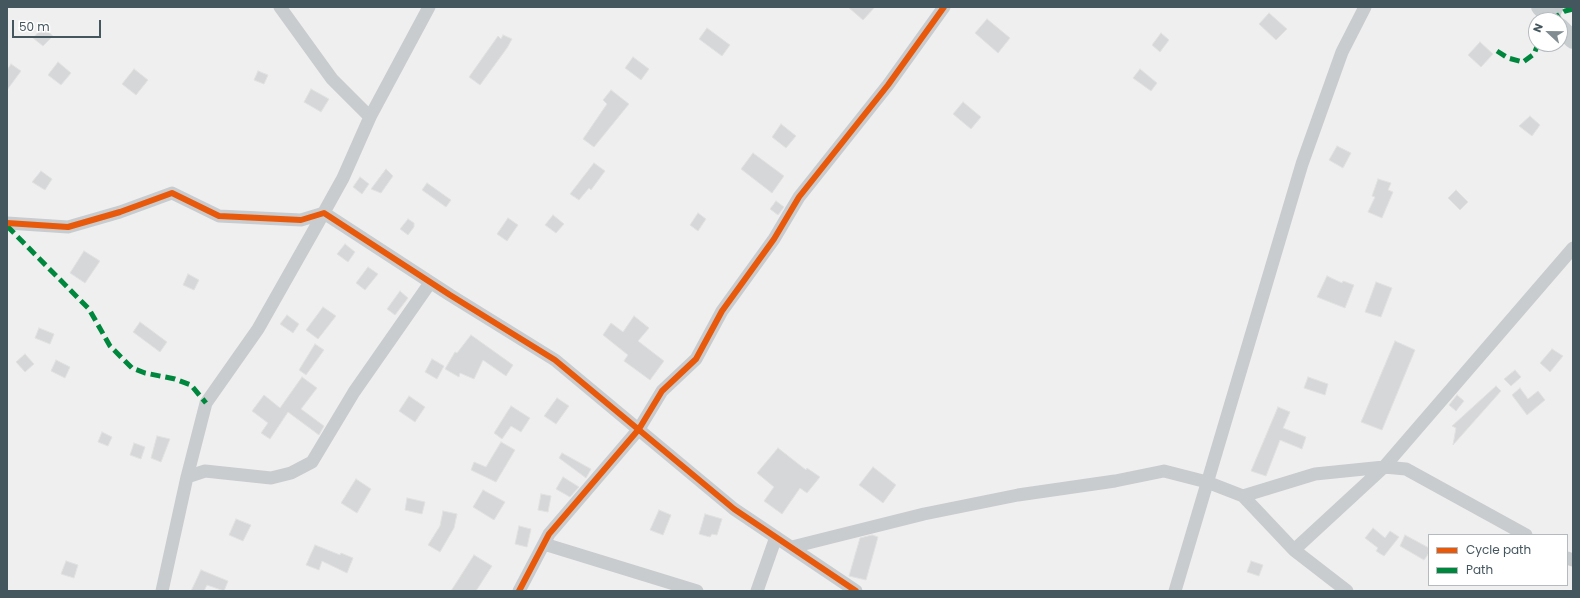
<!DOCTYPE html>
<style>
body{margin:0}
#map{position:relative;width:1580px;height:598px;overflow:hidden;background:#f0efef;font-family:Poppins,sans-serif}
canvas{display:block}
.frame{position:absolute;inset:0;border:8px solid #44565e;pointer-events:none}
.legend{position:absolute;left:1428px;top:534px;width:140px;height:52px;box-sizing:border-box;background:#fff;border:1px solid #b4bbbf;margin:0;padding:5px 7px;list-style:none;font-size:12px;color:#44565e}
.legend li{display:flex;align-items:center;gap:8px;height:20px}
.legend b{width:20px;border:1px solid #b4bbbf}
.north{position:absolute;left:1528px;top:12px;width:40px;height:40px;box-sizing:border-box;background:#fff;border:1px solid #b4bbbf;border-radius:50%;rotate:292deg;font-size:11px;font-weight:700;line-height:16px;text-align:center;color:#44565e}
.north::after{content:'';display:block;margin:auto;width:14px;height:18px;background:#808c91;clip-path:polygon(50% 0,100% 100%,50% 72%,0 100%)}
.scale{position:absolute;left:12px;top:20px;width:89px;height:18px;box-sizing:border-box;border:2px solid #44565e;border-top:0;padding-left:5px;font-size:12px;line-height:14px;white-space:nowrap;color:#44565e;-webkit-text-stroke:3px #fff;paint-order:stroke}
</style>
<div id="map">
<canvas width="1580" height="598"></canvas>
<div class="frame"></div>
<ul class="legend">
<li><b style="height:5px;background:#e8590c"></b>Cycle path</li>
<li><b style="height:5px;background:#00873e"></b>Path</li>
</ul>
<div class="north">N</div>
<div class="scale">50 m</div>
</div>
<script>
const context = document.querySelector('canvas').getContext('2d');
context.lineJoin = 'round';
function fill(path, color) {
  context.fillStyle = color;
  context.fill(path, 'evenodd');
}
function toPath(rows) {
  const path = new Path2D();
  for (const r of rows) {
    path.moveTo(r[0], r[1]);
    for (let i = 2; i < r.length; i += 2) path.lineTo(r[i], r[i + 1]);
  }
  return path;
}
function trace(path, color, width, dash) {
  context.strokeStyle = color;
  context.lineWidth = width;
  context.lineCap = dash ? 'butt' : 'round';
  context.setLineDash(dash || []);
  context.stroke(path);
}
const building = toPath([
 [848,7,875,7,863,20,848,7],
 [1269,13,1287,29,1276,40,1259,24,1269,13],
 [987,19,1010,38,998,53,975,33,987,19],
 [43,27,53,36,43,46,33,38,43,27],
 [707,28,730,45,722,56,699,39,707,28],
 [1161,33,1169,40,1160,52,1152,45,1161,33],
 [503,35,512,39,507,48,480,85,469,77,498,36,501,39,503,35],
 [1480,42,1493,54,1481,67,1468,55,1480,42],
 [633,57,649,69,641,80,625,68,633,57],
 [58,62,71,73,61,85,48,75,58,62],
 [11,64,21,71,7,90,7,70,11,64],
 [134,69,148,80,136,95,122,84,134,69],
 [1140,69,1157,83,1151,91,1133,78,1140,69],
 [258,71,268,75,264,84,254,80,258,71],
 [311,89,329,99,321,112,304,102,311,89],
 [611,90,629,104,594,147,583,139,607,104,603,100,611,90],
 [963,102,981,117,971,129,953,114,963,102],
 [1530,116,1540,125,1532,136,1519,126,1530,116],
 [781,124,796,136,786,148,772,137,781,124],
 [1337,146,1351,153,1343,168,1329,160,1337,146],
 [753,153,784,176,772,193,741,169,753,153],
 [594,163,605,171,591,190,589,188,579,200,570,194,594,163],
 [386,169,393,176,381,193,371,189,386,169],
 [41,171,52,179,45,190,32,182,41,171],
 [360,177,369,184,362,194,353,187,360,177],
 [1378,179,1391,183,1388,190,1393,192,1382,218,1368,212,1375,197,1372,196,1378,179],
 [427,183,451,200,446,207,422,190,427,183],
 [1456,190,1468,202,1460,210,1448,198,1456,190],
 [776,201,784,207,778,215,770,209,776,201],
 [698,213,706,219,698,231,690,225,698,213],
 [553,215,564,224,556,233,545,225,553,215],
 [508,218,518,225,507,241,497,234,508,218],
 [408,219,414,223,414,227,408,235,400,229,408,219],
 [345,244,355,252,348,262,337,254,345,244],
 [84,251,100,261,85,283,70,273,84,251],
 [368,267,378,274,365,290,356,283,368,267],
 [188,274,199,280,194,290,183,285,188,274],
 [1327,276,1342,283,1343,281,1354,285,1345,308,1317,297,1327,276],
 [1376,282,1392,288,1381,317,1365,312,1376,282],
 [400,291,408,298,395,315,387,309,400,291],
 [323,307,336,316,318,339,306,330,323,307],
 [287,315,299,324,293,333,280,324,287,315],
 [634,316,649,328,638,341,664,361,650,380,624,361,628,355,603,335,611,323,623,332,634,316],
 [140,322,167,342,160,352,133,332,140,322],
 [39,328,54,334,50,344,35,338,39,328],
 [471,335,513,365,506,376,483,360,474,379,460,373,459,377,445,369,455,352,457,353,471,335],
 [1395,341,1415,350,1382,430,1361,422,1395,341],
 [315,344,324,350,306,375,299,370,315,344],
 [1552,349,1563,356,1550,372,1540,363,1552,349],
 [25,354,34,364,25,372,16,362,25,354],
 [432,359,444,366,437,379,425,372,432,359],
 [56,360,70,367,65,378,51,371,56,360],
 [1515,370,1521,377,1511,386,1504,379,1515,370],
 [302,377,317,388,301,409,324,426,319,435,288,412,270,439,261,433,268,423,252,411,264,395,280,408,302,377],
 [1308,377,1328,384,1325,395,1304,388,1308,377],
 [1496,386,1501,391,1453,445,1456,428,1452,426,1496,386],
 [1520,388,1528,399,1538,391,1545,400,1527,415,1512,395,1520,388],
 [1457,395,1464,401,1456,411,1449,405,1457,395],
 [409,396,425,407,415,422,399,411,409,396],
 [557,398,569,406,556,424,544,416,557,398],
 [511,406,530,418,521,432,511,426,502,439,494,433,511,406],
 [1278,407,1290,412,1283,428,1306,437,1302,449,1280,440,1266,476,1251,471,1278,407],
 [102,432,112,437,108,446,98,442,102,432],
 [157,436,170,439,161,462,151,458,157,436],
 [501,442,515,450,496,482,471,470,474,462,486,467,501,442],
 [134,443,145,447,141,459,130,455,134,443],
 [778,448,806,470,807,468,820,477,807,493,800,488,782,514,764,501,774,487,757,473,778,448],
 [562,453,591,469,586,478,559,458,562,453],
 [873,467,896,485,883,503,859,485,873,467],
 [563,477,579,487,570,497,556,489,563,477],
 [356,479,371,489,357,513,341,503,356,479],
 [483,490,505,502,494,520,473,507,483,490],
 [541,494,551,496,548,512,538,510,541,494],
 [407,498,425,502,422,514,405,510,407,498],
 [659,510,671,515,663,535,650,530,659,510],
 [443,511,457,514,454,528,440,552,428,545,440,526,443,511],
 [705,514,722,519,717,535,712,534,710,537,699,534,705,514],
 [236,519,251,525,243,541,229,535,236,519],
 [519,526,531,529,527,547,515,544,519,526],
 [1373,528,1385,538,1390,531,1399,537,1384,556,1376,551,1378,548,1365,538,1373,528],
 [872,535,878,537,866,580,849,576,860,538,872,535],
 [1405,535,1429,548,1429,553,1424,560,1400,546,1405,535],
 [315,545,340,555,341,553,353,558,347,573,322,561,319,570,306,565,315,545],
 [474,555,492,566,476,591,451,591,474,555],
 [66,561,78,565,74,578,61,574,66,561],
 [1251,561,1263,565,1259,576,1247,572,1251,561],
 [201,570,228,581,224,591,207,585,204,591,191,591,201,570]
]);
const street = toPath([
 [280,7,332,79,370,117],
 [1552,19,1557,7],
 [7,223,68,227,120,212,172,193,219,216,301,220,324,213,450,295,555,360,734,509,856,591],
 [187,477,205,471,271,478,291,473,312,462,354,392,430,283],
 [1243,496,1315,474,1384,467,1573,248],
 [544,544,697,591],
 [792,547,924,514,1018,495,1115,481,1164,471,1207,482,1243,496,1294,550,1347,591],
 [1294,550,1384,467,1406,469,1526,535],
 [1567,558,1573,560],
 [162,591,187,477,206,403,258,329,318,223,343,178,370,117,429,7],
 [519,591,549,534,639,429,662,391,696,359,722,311,774,239,799,197,888,85,944,7],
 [757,591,776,537],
 [1175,591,1302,164,1342,52,1365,7]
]);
const secondary = toPath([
 [1540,7,1553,20],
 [1560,27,1573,40]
]);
const quiet = toPath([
 [1551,20,1565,11,1573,9],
 [1497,51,1508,58,1523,62,1534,54,1538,44],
 [7,226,89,309,110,346,132,368,145,373,175,379,191,385,206,403]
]);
const cycleway = toPath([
 [7,223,68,227,120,212,172,193,219,216,301,220,324,213,450,295,555,360,734,509,856,591],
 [519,591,549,534,639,429,662,391,696,359,722,311,774,239,799,197,888,85,944,7]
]);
fill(building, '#d6d7d8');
trace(building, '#e1e1e2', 1);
trace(street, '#c8ccce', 13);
trace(secondary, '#c8cdd0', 18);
trace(quiet, '#00873e', 5, [10, 5]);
trace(cycleway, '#e8590c', 6);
</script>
